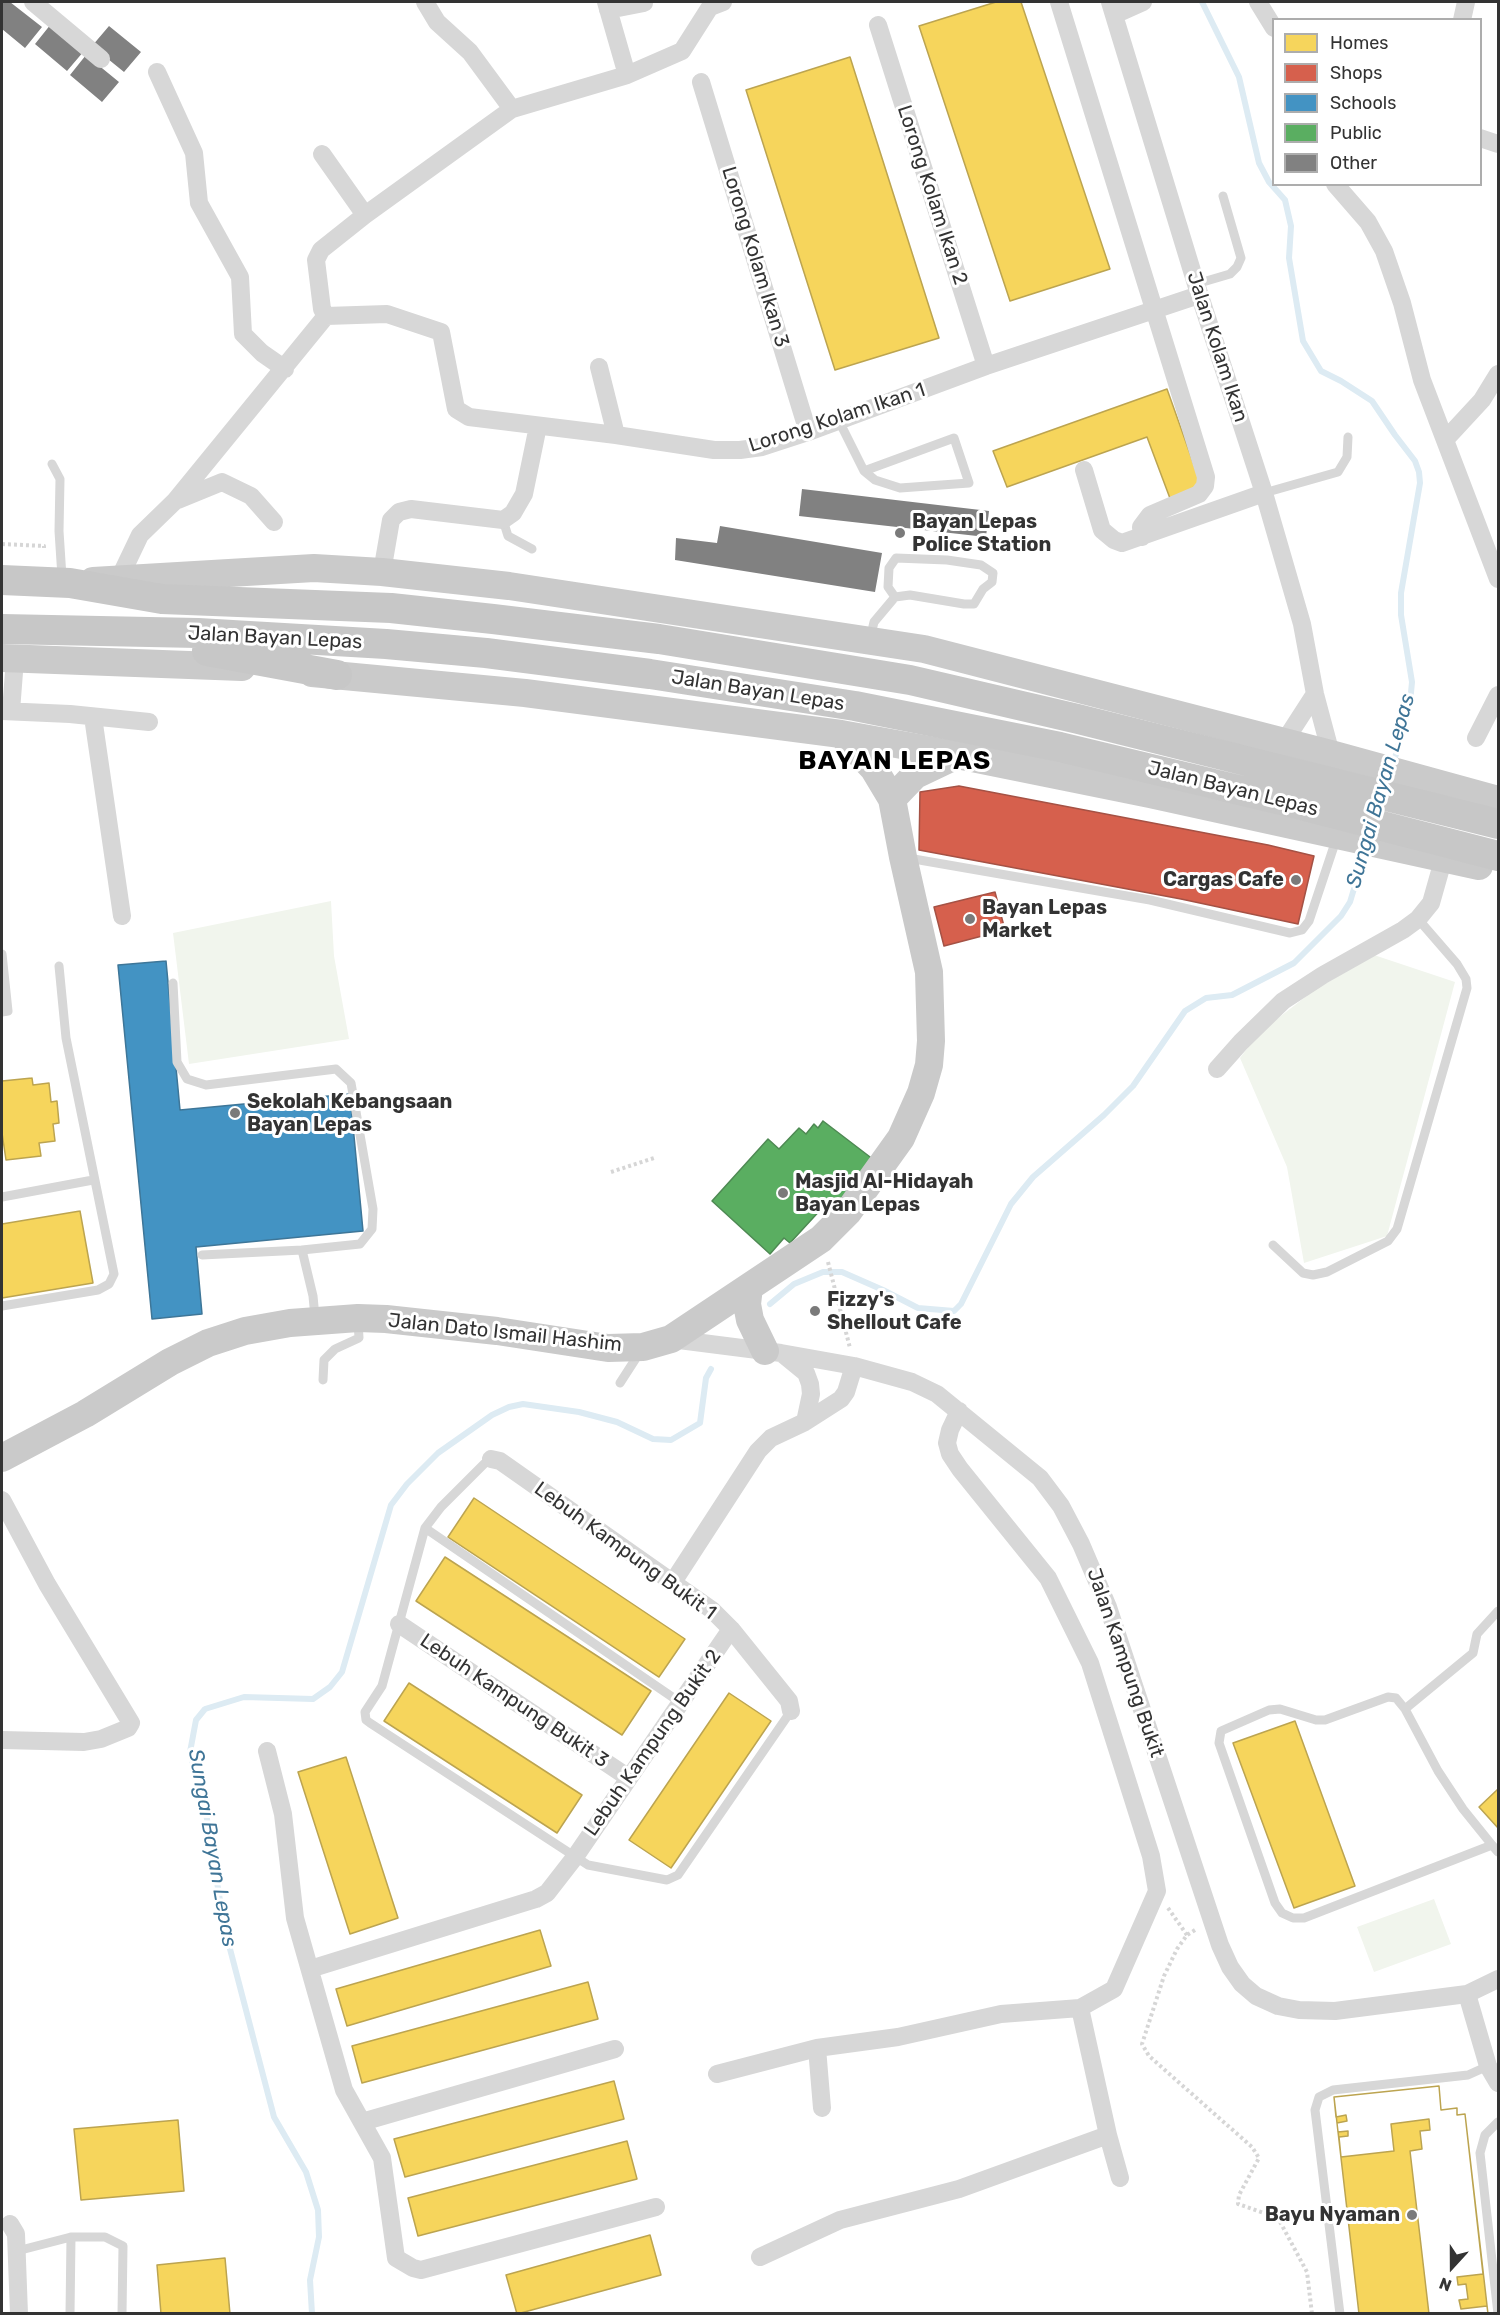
<!DOCTYPE html>
<style>
body{margin:0}
#map{position:relative;width:1500px;height:2315px;overflow:hidden;background:#fff;font-family:Rubik,sans-serif}
canvas{display:block}
.frame{position:absolute;inset:0;border:3px solid #333;pointer-events:none}
.legend{position:absolute;left:1272px;top:18px;width:210px;height:168px;box-sizing:border-box;background:#fff;border:2px solid #adadad;margin:0;padding:8px 10px;list-style:none;font-size:18px;color:#333}
.legend li{display:flex;align-items:center;gap:12px;height:30px}
.legend b{width:30px;border:2px solid #adadad}
.north{position:absolute;left:1422px;top:2237px;width:60px;height:60px;-webkit-text-stroke:4px #fff;paint-order:stroke;rotate:201deg;font-size:16px;font-weight:700;line-height:24px;text-align:center;color:#333}
.north::after{content:'';display:block;margin:auto;width:21px;height:27px;background:#333;clip-path:polygon(50% 0,100% 100%,50% 72%,0 100%)}
</style>
<div id="map">
<canvas width="1500" height="2315"></canvas>
<div class="frame"></div>
<ul class="legend">
<li><b style="height:16px;background:#f6d55c"></b>Homes</li>
<li><b style="height:16px;background:#d6604d"></b>Shops</li>
<li><b style="height:16px;background:#4393c3"></b>Schools</li>
<li><b style="height:16px;background:#5aae61"></b>Public</li>
<li><b style="height:16px;background:#818181"></b>Other</li>
</ul>
<div class="north">N</div>
</div>
<script>
const context = document.querySelector('canvas').getContext('2d');
context.lineJoin = 'round';
function fill(path, color) {
  context.fillStyle = color;
  context.fill(path, 'evenodd');
}
function toPath(rows) {
  const path = new Path2D();
  for (const r of rows) {
    path.moveTo(r[0], r[1]);
    for (let i = 2; i < r.length; i += 2) path.lineTo(r[i], r[i + 1]);
  }
  return path;
}
function trace(path, color, width, dash) {
  context.strokeStyle = color;
  context.lineWidth = width;
  context.lineCap = dash ? 'butt' : 'round';
  context.setLineDash(dash || []);
  context.stroke(path);
}
function write(font, color, halo, rows, align = 'center') {
  context.font = font + ' Rubik,sans-serif';
  context.lineWidth = 6;
  context.setLineDash([]);
  context.textBaseline = 'middle';
  context.strokeStyle = halo;
  context.fillStyle = color;
  for (const [text, x, y, turn = 0] of rows) {
    context.save();
    context.translate(x, y);
    context.rotate((+turn || 0) * Math.PI / 180);
    context.textAlign = isNaN(turn) ? turn : align;
    if (halo) context.strokeText(text, 0, 0);
    context.fillText(text, 0, 0);
    context.restore();
  }
}
const green = toPath([
 [331,901,334,956,349,1039,189,1064,173,933],
 [1374,955,1455,982,1387,1236,1304,1263,1287,1167,1240,1058,1259,1033,1313,991],
 [1434,1899,1451,1944,1374,1972,1357,1927]
]);
const homes = toPath([
 [996,2,1021,2,1110,269,1010,301,919,26,996,2],
 [850,57,939,338,835,370,746,90,850,57],
 [1167,389,1203,490,1171,501,1147,437,1007,487,993,451,1167,389],
 [32,1078,33,1085,49,1083,51,1102,57,1101,59,1123,53,1124,55,1141,39,1143,41,1156,6,1160,2,1133,2,1081,32,1078],
 [80,1211,93,1283,2,1298,2,1224,80,1211],
 [474,1498,685,1639,659,1677,448,1537,474,1498],
 [445,1557,651,1691,622,1735,416,1601,445,1557],
 [409,1683,582,1795,557,1833,384,1721,409,1683],
 [729,1693,771,1721,671,1868,629,1840,729,1693],
 [1295,1721,1355,1886,1294,1908,1233,1743,1295,1721],
 [346,1757,398,1918,350,1934,298,1772,346,1757],
 [1498,1789,1498,1828,1479,1807,1498,1789],
 [540,1930,551,1966,347,2026,336,1989,540,1930],
 [588,1982,598,2019,362,2083,352,2046,588,1982],
 [614,2081,624,2119,405,2177,394,2139,614,2081],
 [1439,2086,1441,2110,1457,2108,1457,2115,1465,2114,1483,2274,1457,2277,1458,2285,1466,2284,1468,2299,1459,2300,1461,2309,1487,2306,1488,2314,1429,2314,1410,2151,1422,2149,1420,2131,1430,2130,1429,2119,1391,2124,1394,2151,1341,2157,1339,2137,1348,2136,1348,2131,1338,2132,1337,2123,1347,2121,1346,2115,1336,2117,1334,2097,1439,2086],
 [1439,2086,1441,2110,1457,2108,1457,2115,1465,2114,1488,2314,1359,2314,1334,2097,1439,2086],
 [178,2120,184,2191,81,2200,74,2129,178,2120],
 [627,2141,637,2179,418,2236,408,2198,627,2141],
 [650,2235,661,2275,517,2314,506,2275,650,2235],
 [225,2258,230,2314,161,2314,157,2265,225,2258]
]);
const shops = toPath([
 [959,786,1268,845,1314,856,1298,924,1181,899,919,850,920,792,959,786],
 [995,892,1005,930,944,946,934,907,995,892]
]);
const schools = toPath([
 [166,961,180,1110,350,1094,363,1231,196,1247,202,1314,152,1319,118,965,166,961]
]);
const public = toPath([
 [823,1121,874,1160,830,1211,824,1206,790,1243,784,1238,770,1254,712,1201,768,1139,779,1149,799,1128,806,1134,814,1124,818,1128,823,1121]
]);
const stream = toPath([
 [1202,2,1239,77,1259,163,1269,182,1285,200,1291,226,1289,258,1303,341,1321,371,1341,381,1372,401,1395,435,1415,461,1419,472,1420,483,1401,593,1401,615,1412,682,1410,703,1393,765],
 [770,1304,794,1284,823,1272,842,1272,883,1290,918,1308,954,1311,961,1304,1011,1204,1033,1177,1104,1115,1133,1086,1185,1011,1206,998,1232,995,1294,963,1341,916,1350,902,1366,849],
 [312,2314,310,2280,319,2237,318,2210,306,2172,274,2117,224,1926,207,1819,190,1752,196,1720,205,1709,244,1697,313,1699,330,1687,342,1672,391,1505,407,1484,438,1453,492,1415,509,1407,523,1404,579,1412,617,1422,653,1439,671,1440,700,1423,706,1378,711,1369]
]);
const building = toPath([
 [2,2,10,2,42,27,25,48,2,29],
 [51,24,84,51,67,71,35,44],
 [109,26,141,52,124,72,92,46],
 [86,55,119,82,102,102,70,75],
 [802,489,989,511,986,537,799,516],
 [720,526,882,553,875,592,675,560,676,538,717,543]
]);
const path = toPath([
 [2,544,44,546,44,548],
 [611,1172,654,1158],
 [828,1262,850,1348],
 [1168,1908,1187,1935],
 [1195,1930,1187,1935,1177,1949,1164,1976,1142,2044,1149,2056,1252,2147,1259,2158,1239,2195,1238,2204,1278,2218,1307,2272,1312,2314]
]);
const service = toPath([
 [1196,284,1230,274,1237,267,1241,258,1223,196],
 [838,419,864,471,875,480,900,488,969,483,954,438,864,471],
 [52,464,60,479,59,531,62,577],
 [1264,493,1338,472,1347,457,1348,437],
 [503,520,508,536,532,549],
 [870,639,874,622,895,597,910,595,964,604,974,604,983,589,992,582,993,573,981,565,947,560,896,558,889,568,888,587,895,597],
 [908,858,1150,900,1290,933,1302,930,1309,921,1337,837],
 [2,954,8,1011,2,1012],
 [173,983,177,1062,187,1079,206,1085,336,1069,351,1083,373,1209,372,1229,360,1244,302,1250,313,1296,315,1317],
 [2,1197,93,1180],
 [1273,1245,1303,1273,1313,1275,1327,1272,1388,1241,1397,1229,1467,988,1466,979,1457,964,1418,919],
 [202,1255,302,1250],
 [2,1306,98,1290,109,1284,114,1274,66,1038,59,966],
 [323,1380,324,1360,335,1349,359,1338,358,1321],
 [620,1383,640,1352],
 [491,1459,484,1464,441,1507,425,1528,382,1686,365,1712,366,1720,370,1723,588,1865,667,1880,678,1875,791,1711],
 [425,1528,681,1703],
 [1405,1709,1473,1653,1477,1634,1498,1611],
 [1492,1845,1463,1809,1438,1771,1405,1709,1396,1698,1388,1697,1325,1720,1316,1720,1280,1709,1269,1710,1221,1731,1219,1743,1275,1903,1282,1913,1293,1918,1304,1918,1492,1845,1498,1852],
 [17,2251,71,2237,105,2237,123,2246,122,2314],
 [70,2314,71,2237],
 [1340,2314,1315,2110,1319,2097,1333,2090,1468,2075,1488,2066],
 [1498,2314,1480,2153,1485,2135,1498,2122]
]);
const minor = toPath([
 [33,2,101,59],
 [425,2,437,22,470,52,512,109],
 [606,2,627,75],
 [1059,2,1206,477,1205,486,1199,494,1150,515,1141,527,1142,537],
 [1110,2,1196,284,1264,493,1302,624,1315,694,1331,754],
 [1258,2,1274,28],
 [608,10,644,3],
 [1114,15,1143,2],
 [1462,20,1466,2],
 [878,25,986,366],
 [157,72,194,153,199,203,240,277,243,334,262,353,285,369],
 [701,82,808,432],
 [1480,138,1498,144],
 [322,154,365,215],
 [1335,184,1368,222,1384,251,1402,303,1422,380,1498,579],
 [326,316,387,314,441,332,456,409,469,417,616,435,714,450,740,450,762,447,808,432,986,366,1199,295],
 [326,316,322,309,316,260,321,250,365,215,512,109,627,75,682,51,710,7,723,2],
 [599,367,616,435],
 [1445,440,1482,400,1498,374],
 [1084,470,1102,530,1114,540,1122,543,1264,493],
 [178,500,222,482,251,496,274,522],
 [382,572,391,520,399,512,411,509,503,520,513,513,524,494,538,426],
 [119,579,140,535,175,501,326,316],
 [2,711,70,714,149,722],
 [11,711,15,659],
 [93,717,122,916],
 [1476,738,1498,695],
 [1284,742,1315,694],
 [1217,1069,1241,1042,1283,1001,1323,975,1403,930,1418,919,1431,903,1444,857],
 [671,1339,781,1353,854,1366,912,1382,937,1394,1040,1478,1061,1506,1081,1544,1108,1607,1220,1945,1230,1967,1242,1984,1256,1996,1278,2006,1299,2010,1335,2011,1467,1994,1498,1979],
 [784,1355,806,1373,810,1384,811,1394,805,1422],
 [491,1459,500,1461,712,1610,731,1629,789,1701,791,1711],
 [2,1500,47,1584,131,1723,128,1728,101,1739,84,1742,2,1740],
 [673,1582,758,1451,771,1438,805,1422,841,1399,846,1392,854,1366],
 [399,1624,629,1778],
 [267,1751,283,1814,295,1918,344,2090,382,2158,396,2258,413,2268,421,2270,656,2207],
 [310,1969,536,1899,547,1893,575,1857,731,1629],
 [1467,1994,1488,2066,1498,2083],
 [817,2048,822,2108],
 [717,2074,817,2048,898,2037,1001,2014,1080,2008,1114,1989,1157,1891,1151,1856,1090,1663,1048,1578,960,1469,950,1454,947,1443,950,1430,959,1411],
 [362,2122,615,2049],
 [1108,2135,1120,2178],
 [10,2224,16,2234,19,2314],
 [760,2257,840,2220,959,2189,1108,2135,1080,2008]
]);
const primary = toPath([
 [93,581,314,568,382,572,509,586,924,649,1331,754,1498,800],
 [2,658,242,667],
 [312,673,525,693,841,734,957,755,1150,794,1479,866],
 [892,799,915,775,957,755],
 [749,1287,747,1304,750,1320,765,1351],
 [2,1458,85,1414,170,1362,208,1343,245,1331,290,1323,358,1318,386,1319,497,1331,608,1348,643,1347,671,1339,821,1239,848,1212,901,1138,921,1093,929,1065,931,1041,929,972,903,857,892,799,874,769,841,734]
]);
const trunk = toPath([
 [2,580,70,583,162,599,391,608,493,619,659,639,910,680,1078,719,1498,824],
 [2,629,198,633,386,644,486,653,650,674,855,706,1060,747,1297,804,1498,856],
 [207,651,337,675]
]);
const markers = [
 [900,533,6,"#7a7a7a"],
 [1296,880,6,"#7a7a7a"],
 [970,919,6,"#7a7a7a"],
 [235,1113,6,"#7a7a7a"],
 [783,1193,6,"#7a7a7a"],
 [815,1311,6,"#7a7a7a"],
 [1412,2215,6,"#7a7a7a"]
];
const streetNames = [
 ["Lorong Kolam Ikan 2",932,195,72],
 ["Lorong Kolam Ikan 3",755,257,73],
 ["Jalan Kolam Ikan",1217,347,72],
 ["Lorong Kolam Ikan 1",837,418,-18],
 ["Jalan Bayan Lepas",275,638,3],
 ["Jalan Bayan Lepas",758,691,9],
 ["Jalan Bayan Lepas",1233,789,14],
 ["Jalan Dato Ismail Hashim",505,1333,6],
 ["Lebuh Kampung Bukit 1",625,1551,36],
 ["Jalan Kampung Bukit",1125,1663,71],
 ["Lebuh Kampung Bukit 3",514,1701,34],
 ["Lebuh Kampung Bukit 2",653,1743,-55]
];
const poiNames = [
 ["Bayan Lepas",912,522],
 ["Police Station",912,545],
 ["Cargas Cafe",1284,880,"right"],
 ["Bayan Lepas",982,908],
 ["Market",982,931],
 ["Sekolah Kebangsaan",247,1102],
 ["Bayan Lepas",247,1125],
 ["Masjid Al-Hidayah",795,1182],
 ["Bayan Lepas",795,1205],
 ["Fizzy's",827,1300],
 ["Shellout Cafe",827,1323],
 ["Bayu Nyaman",1400,2215,"right"]
];
const waterNames = [
 ["Sungai Bayan Lepas",1381,791,-74],
 ["Sungai Bayan Lepas",212,1848,80]
];
const districtNames = [
 ["BAYAN LEPAS",895,761]
];
fill(green, '#f1f5ed');
fill(homes, '#f6d55c');
trace(homes, '#bca450', 1.5);
fill(shops, '#d6604d');
trace(shops, '#a55245', 1.5);
fill(schools, '#4393c3');
trace(schools, '#3e7698', 1.5);
fill(public, '#5aae61');
trace(public, '#4e8953', 1.5);
trace(stream, '#ddebf3', 6);
fill(building, '#818181');
trace(path, '#d6d6d6', 4, [3, 3]);
trace(service, '#d7d7d7', 9);
trace(minor, '#d7d7d7', 18);
trace(primary, '#cacaca', 28);
trace(trunk, '#c7c7c7', 30);
for (const [x, y, r, color] of markers) {
  const dot = new Path2D();
  dot.arc(x, y, r, 0, 2 * Math.PI);
  context.fillStyle = color;
  context.fill(dot);
  trace(dot, '#fff', 2);
}
write('20px', '#333', '#fff', streetNames);
write('bold 20px', '#333', '#fff', poiNames, 'left');
write('italic 21px', '#3f7597', '#fff', waterNames);
context.letterSpacing = '1.5px';
write('bold 26px', '#000', '#fff', districtNames);
context.letterSpacing = '0px';
</script>
